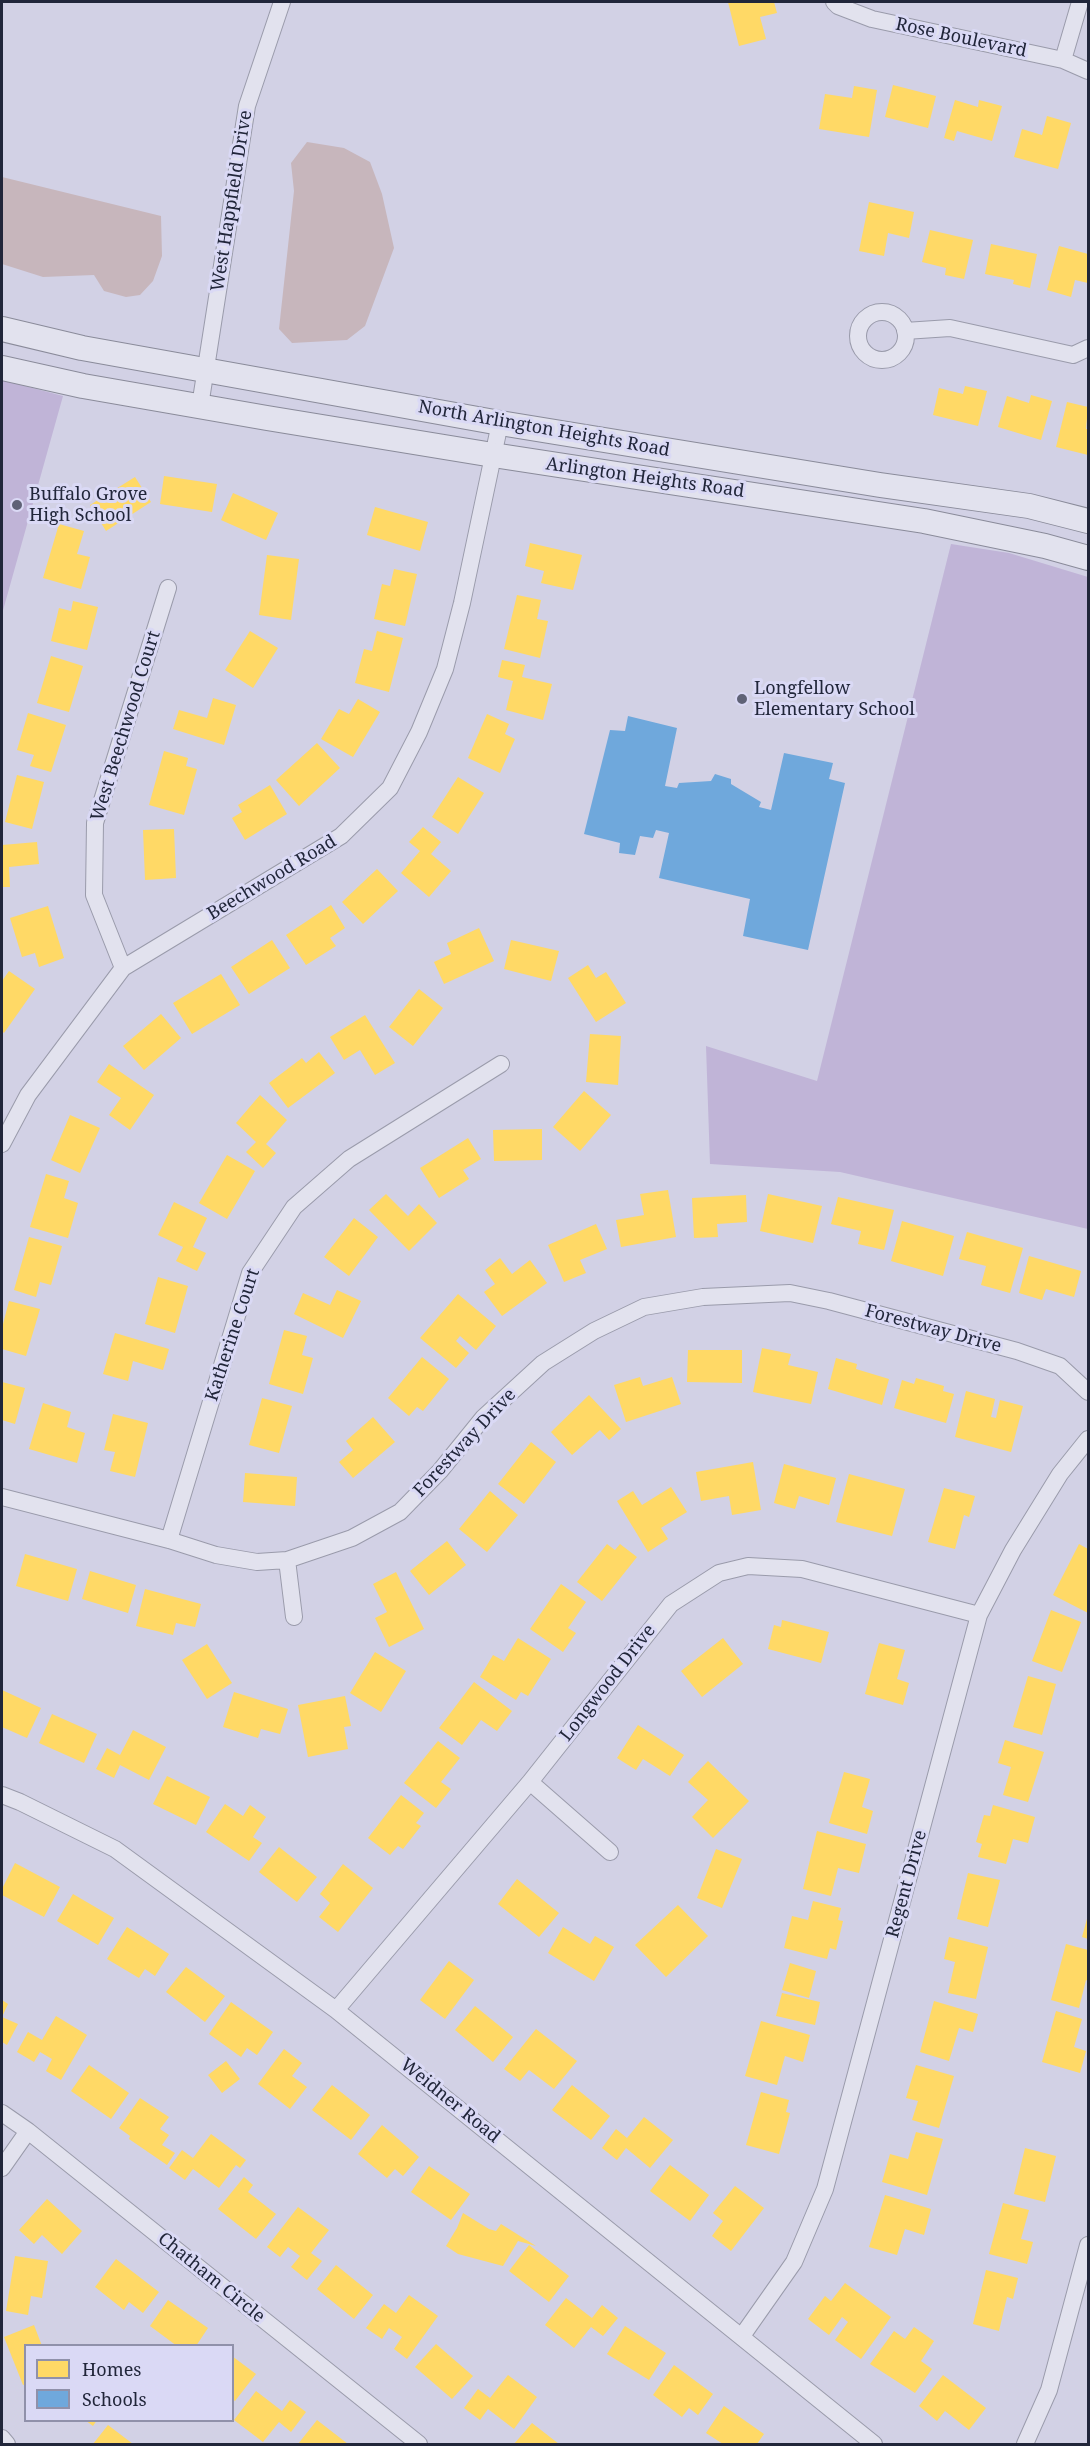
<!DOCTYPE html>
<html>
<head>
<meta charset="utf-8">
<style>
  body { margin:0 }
  #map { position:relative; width:1090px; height:2446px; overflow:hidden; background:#d2d1e5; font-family:"Noto Serif",serif }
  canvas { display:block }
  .frame { position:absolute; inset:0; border:3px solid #21263a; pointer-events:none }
  .legend { position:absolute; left:24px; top:2344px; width:210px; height:78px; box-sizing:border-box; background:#dad9f5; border:2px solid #9091aa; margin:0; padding:8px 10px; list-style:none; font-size:18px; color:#21263a }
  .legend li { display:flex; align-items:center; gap:12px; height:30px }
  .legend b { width:30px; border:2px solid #9091aa }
</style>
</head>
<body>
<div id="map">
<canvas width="1090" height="2446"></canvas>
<div class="frame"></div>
<ul class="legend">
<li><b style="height:16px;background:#ffd966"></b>Homes</li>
<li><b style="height:16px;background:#6fa8dc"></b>Schools</li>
</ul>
</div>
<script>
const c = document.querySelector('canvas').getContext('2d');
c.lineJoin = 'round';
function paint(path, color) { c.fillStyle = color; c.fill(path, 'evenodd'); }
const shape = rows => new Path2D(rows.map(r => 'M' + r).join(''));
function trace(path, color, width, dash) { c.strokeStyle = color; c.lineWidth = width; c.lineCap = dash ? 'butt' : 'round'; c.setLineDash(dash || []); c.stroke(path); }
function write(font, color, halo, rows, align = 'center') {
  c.font = font + ' "Noto Serif",serif'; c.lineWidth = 6; c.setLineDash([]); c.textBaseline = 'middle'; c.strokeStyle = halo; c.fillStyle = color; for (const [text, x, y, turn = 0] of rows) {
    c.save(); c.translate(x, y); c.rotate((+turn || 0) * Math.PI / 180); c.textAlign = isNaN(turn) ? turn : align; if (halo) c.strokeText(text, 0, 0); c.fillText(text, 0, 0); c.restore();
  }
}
paint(shape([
  [2,380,63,396,2,614],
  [951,544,1009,553,1088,577,1088,1229,840,1172,710,1164,706,1046,817,1081]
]), '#c0b4d7');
paint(shape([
  [307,142,344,148,370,162,382,194,394,248,365,326,347,340,292,343,279,329,294,191,291,163],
  [2,177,161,216,162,256,153,281,140,295,126,297,104,291,94,275,43,277,2,264]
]), '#c7b6bc');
paint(shape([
  [728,2,774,2,777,13,760,17,766,39,739,46],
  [893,85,936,96,928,128,885,117],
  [854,86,877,90,869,137,819,129,825,94,852,98],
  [955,100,978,107,979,100,1002,106,992,141,957,131,954,141,944,138],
  [1047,116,1071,123,1058,169,1014,157,1022,129,1042,135],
  [869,202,914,212,909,238,888,233,884,256,859,251],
  [930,230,973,240,964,279,945,275,946,268,922,262],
  [991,244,1037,254,1030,288,1013,284,1014,280,985,274],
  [1059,246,1088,254,1088,283,1075,280,1071,297,1047,290],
  [965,386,987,391,978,426,933,415,939,388,963,394],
  [1031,395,1052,401,1041,440,998,427,1007,396,1029,403],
  [1067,402,1088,407,1086,429,1088,429,1088,455,1056,447],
  [164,476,217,484,212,512,160,504],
  [135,477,151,502,106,531,90,505],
  [233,493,278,513,266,540,221,520],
  [375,507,428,522,420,551,367,535],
  [59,524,84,531,77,554,90,557,81,589,43,578],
  [530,543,582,555,573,590,541,583,544,571,525,566],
  [267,555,299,559,291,620,259,615],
  [394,569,417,574,405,626,374,619,382,584,390,586],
  [517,595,541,600,537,619,548,621,540,658,504,649],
  [73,601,98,607,87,650,51,641,59,608,71,611],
  [250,631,278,648,253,688,225,670],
  [377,631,403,638,389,692,355,683,364,649,372,651],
  [51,656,83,666,69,712,37,703],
  [502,660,525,665,522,677,552,684,543,720,506,710,513,681,498,677],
  [213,698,236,705,224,745,173,729,179,710,207,718],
  [358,699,380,712,353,757,321,739,339,709,349,714],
  [28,713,66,725,51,772,30,766,34,755,17,750],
  [487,714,509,724,505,734,515,739,500,773,468,758],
  [317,743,340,768,299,806,276,780],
  [164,751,188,758,186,766,197,769,184,815,149,805],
  [17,775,44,782,32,829,5,822],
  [458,777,484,793,458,834,432,817],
  [270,785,287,814,245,840,232,818,242,812,238,805],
  [423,827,441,842,431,854,451,871,429,897,401,873,420,851,409,842],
  [174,829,176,878,145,880,143,830],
  [37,842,39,864,9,867,10,887,2,887,2,845],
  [377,869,398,891,363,924,342,902],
  [331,905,345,928,330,938,336,946,306,965,286,935],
  [48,906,64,958,39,967,35,953,22,957,10,918],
  [479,928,494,961,444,984,434,962,451,954,447,943],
  [272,940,290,968,249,994,231,967],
  [511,940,559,951,551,981,504,969],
  [588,965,596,978,606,972,626,1003,596,1022,568,978],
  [9,971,35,989,4,1033,2,1031,2,981],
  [221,974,240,1005,192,1034,173,1003],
  [419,989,443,1008,413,1046,389,1027],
  [161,1014,181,1038,144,1070,123,1046],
  [365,1015,395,1063,375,1075,360,1050,344,1060,330,1037],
  [590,1034,621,1036,618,1085,586,1082],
  [319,1052,335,1073,288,1108,269,1083,302,1058,306,1063],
  [109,1064,154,1095,130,1130,109,1115,121,1098,97,1082],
  [584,1091,611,1115,580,1151,553,1127],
  [260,1095,287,1120,266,1144,276,1153,263,1168,246,1152,256,1142,236,1123],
  [70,1115,100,1128,80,1173,51,1160],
  [542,1129,542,1160,494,1161,493,1130],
  [468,1138,481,1159,463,1170,469,1179,439,1198,420,1168],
  [227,1155,255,1171,227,1219,199,1203],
  [46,1174,69,1181,64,1198,78,1203,68,1238,30,1227],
  [668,1190,676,1237,621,1247,616,1220,644,1215,640,1194],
  [386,1194,408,1216,419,1204,437,1223,409,1251,369,1210],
  [768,1194,822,1206,813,1243,760,1231],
  [746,1195,747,1222,717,1224,718,1237,694,1238,692,1198],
  [838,1197,894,1210,884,1250,858,1244,861,1231,831,1224],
  [174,1202,207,1218,193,1247,206,1253,197,1271,176,1261,183,1247,158,1235],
  [354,1218,378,1237,349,1276,324,1257],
  [902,1221,954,1236,943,1276,891,1261],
  [596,1224,607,1249,580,1260,586,1273,564,1282,548,1245],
  [967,1232,1023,1248,1010,1293,981,1285,986,1266,959,1259],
  [29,1237,62,1246,51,1285,40,1282,36,1297,14,1290],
  [1029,1256,1081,1271,1074,1297,1046,1289,1042,1300,1019,1293],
  [500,1258,512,1274,530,1260,547,1283,502,1316,484,1292,495,1284,485,1270],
  [158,1277,188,1286,175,1333,145,1324],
  [337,1290,361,1301,343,1338,294,1314,303,1293,330,1305],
  [458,1294,496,1326,476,1350,460,1336,456,1341,469,1353,456,1368,420,1338],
  [9,1301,40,1309,26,1356,2,1349,2,1328],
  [284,1330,307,1336,302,1355,313,1358,303,1394,269,1384],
  [115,1333,169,1349,163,1370,133,1361,128,1381,103,1374],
  [762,1348,791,1354,788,1365,818,1372,811,1404,753,1392],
  [688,1350,742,1350,742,1383,687,1382],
  [422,1357,449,1379,423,1411,417,1407,409,1416,388,1398],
  [836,1358,857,1364,856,1369,889,1379,882,1405,828,1389],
  [640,1377,643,1386,672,1377,681,1404,626,1422,614,1385],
  [916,1378,944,1386,943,1391,954,1394,946,1423,894,1408,902,1380,914,1384],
  [2,1382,25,1388,15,1424,2,1420],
  [966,1391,995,1399,991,1417,996,1418,1000,1400,1023,1406,1011,1452,955,1437],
  [589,1395,621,1429,609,1440,600,1430,572,1455,551,1432],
  [262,1398,292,1406,279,1453,249,1445],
  [43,1403,71,1412,67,1427,85,1433,77,1463,29,1449],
  [113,1414,148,1423,135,1477,110,1471,115,1452,104,1450],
  [373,1417,395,1442,353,1478,339,1462,353,1450,346,1441],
  [531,1442,556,1462,524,1504,498,1484],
  [753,1462,761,1510,732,1515,729,1496,701,1501,696,1472],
  [784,1464,836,1478,829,1505,799,1496,795,1509,774,1503],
  [245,1473,297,1477,295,1506,243,1502],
  [849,1474,905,1489,892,1536,836,1522],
  [671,1487,687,1512,661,1528,668,1539,648,1552,617,1501,633,1491,642,1505],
  [944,1488,975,1496,969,1517,964,1515,955,1549,928,1542],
  [490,1491,518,1515,487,1552,459,1529],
  [447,1541,466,1565,429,1595,410,1571],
  [607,1544,615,1550,620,1544,637,1557,602,1601,577,1582],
  [1079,1544,1088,1549,1088,1613,1053,1595],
  [25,1554,77,1569,68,1601,16,1586],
  [90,1571,136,1585,128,1613,82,1599],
  [396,1572,424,1629,389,1647,375,1618,387,1612,373,1584],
  [561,1584,586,1602,568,1628,576,1633,563,1652,530,1629],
  [145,1589,201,1604,195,1627,176,1623,173,1635,136,1626],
  [1051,1610,1081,1622,1062,1672,1032,1661],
  [782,1620,829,1632,821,1663,768,1649,774,1625,781,1627],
  [518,1638,551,1659,528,1696,521,1692,516,1700,480,1677,493,1655,504,1661],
  [723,1638,743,1664,702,1697,681,1671],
  [879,1643,905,1650,897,1679,909,1683,903,1705,865,1694],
  [207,1644,232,1683,207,1699,182,1660],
  [375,1652,406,1671,381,1712,350,1693],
  [1028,1676,1056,1684,1042,1735,1013,1727],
  [474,1682,512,1711,497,1731,481,1720,462,1745,439,1728],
  [2,1690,41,1708,27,1738,2,1727],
  [234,1692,288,1709,280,1734,261,1729,258,1738,223,1727],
  [345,1696,351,1726,344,1727,348,1749,308,1757,298,1705],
  [52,1714,97,1734,84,1763,39,1743],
  [638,1725,684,1755,670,1776,643,1759,636,1770,617,1758],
  [133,1730,166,1747,149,1780,120,1765,114,1778,96,1769,107,1748,120,1755],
  [1005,1740,1044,1752,1028,1802,1003,1795,1011,1767,998,1763],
  [438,1741,460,1758,441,1782,451,1789,436,1808,404,1783],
  [708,1761,749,1801,713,1838,692,1817,708,1800,688,1782],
  [844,1772,870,1779,862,1807,873,1811,867,1834,829,1823],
  [167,1776,210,1797,196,1825,153,1804],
  [401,1795,424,1813,416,1823,421,1826,403,1849,398,1846,390,1855,368,1838],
  [225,1804,243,1816,250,1805,266,1817,253,1837,262,1843,249,1861,206,1832],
  [993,1805,1035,1817,1028,1843,1013,1839,1006,1864,978,1857,982,1844,976,1842,984,1815,990,1816],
  [817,1831,866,1844,859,1873,838,1868,831,1896,803,1889],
  [279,1847,317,1877,297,1902,259,1872],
  [716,1849,742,1859,722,1908,697,1898],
  [15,1863,60,1887,44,1917,2,1895,2,1889],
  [343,1864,373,1888,338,1932,319,1917,330,1903,320,1894],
  [968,1873,1000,1880,988,1927,957,1919],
  [517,1879,559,1913,539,1937,498,1904],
  [73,1894,114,1918,98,1945,57,1921],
  [813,1901,841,1908,838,1920,843,1921,836,1950,830,1948,827,1959,784,1948,792,1916,808,1920],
  [678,1905,708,1936,666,1977,635,1945],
  [1088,1915,1088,1939,1082,1937],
  [127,1927,169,1954,155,1976,145,1969,139,1978,107,1959],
  [563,1927,590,1944,595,1936,614,1947,594,1981,548,1953],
  [949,1937,988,1947,976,1999,948,1993,955,1962,944,1959],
  [1066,1944,1088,1950,1088,1981,1086,1980,1079,2008,1051,2000],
  [449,1961,474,1980,445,2019,420,2000],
  [790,1963,816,1971,809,1998,782,1990],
  [186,1967,225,1996,205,2022,166,1992],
  [782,1993,820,2002,815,2025,776,2016],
  [2,2000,8,2004,2,2017,18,2024,7,2045,2,2042],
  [934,2001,978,2014,973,2032,959,2028,949,2061,920,2052],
  [231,2002,273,2032,257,2055,247,2048,241,2057,209,2034],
  [475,2006,513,2037,493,2062,455,2030],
  [1056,2011,1082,2019,1074,2047,1086,2051,1080,2073,1042,2062],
  [56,2016,87,2035,61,2080,46,2071,52,2059,40,2052,34,2062,17,2052,28,2032,42,2040],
  [761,2021,810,2035,803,2062,785,2056,777,2085,745,2076],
  [536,2029,577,2061,554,2089,529,2070,520,2081,504,2069],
  [284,2049,302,2063,292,2076,307,2087,290,2109,258,2084],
  [226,2061,240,2079,222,2093,208,2075],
  [89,2065,129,2093,111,2119,71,2091],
  [916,2065,954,2076,939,2128,912,2120,918,2101,906,2098],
  [332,2085,370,2115,351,2140,312,2110],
  [572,2085,610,2116,591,2140,552,2110],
  [761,2092,789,2100,786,2112,790,2113,779,2154,746,2145],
  [140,2098,169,2117,160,2129,169,2135,162,2145,175,2153,167,2165,129,2139,130,2136,119,2128],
  [644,2117,673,2140,650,2168,626,2148,617,2160,602,2148,616,2129,627,2138],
  [382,2125,419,2157,403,2176,395,2169,387,2178,358,2154],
  [916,2132,943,2139,927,2195,882,2182,890,2154,908,2159],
  [211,2134,246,2160,240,2168,236,2165,219,2188,193,2169,185,2180,169,2168,182,2150,193,2158],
  [1025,2148,1056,2156,1045,2202,1014,2194],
  [670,2165,709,2195,690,2221,650,2191],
  [429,2166,470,2194,451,2220,411,2192],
  [244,2177,253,2185,248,2192,276,2214,256,2239,218,2209],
  [735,2186,764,2208,731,2251,712,2236,723,2221,713,2213],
  [885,2195,931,2209,924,2235,905,2229,897,2255,869,2247],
  [47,2199,82,2231,62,2254,42,2235,34,2244,19,2230],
  [1003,2203,1029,2210,1021,2239,1033,2242,1027,2264,989,2254],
  [298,2207,329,2230,311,2253,322,2261,307,2280,291,2267,300,2256,288,2247,280,2257,267,2247],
  [463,2213,489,2229,496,2231,501,2224,536,2246,518,2241,503,2266,458,2254,446,2246,457,2228],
  [529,2245,569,2276,549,2302,509,2271],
  [15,2256,48,2261,42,2298,31,2296,28,2315,6,2311],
  [116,2259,159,2292,143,2313,129,2302,124,2310,95,2287],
  [336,2265,373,2295,354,2319,317,2289],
  [986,2270,1018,2278,1013,2299,1007,2297,999,2331,973,2324],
  [845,2283,891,2317,861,2359,835,2340,848,2322,842,2317,829,2335,808,2319,825,2296,831,2301],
  [409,2295,438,2316,407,2359,394,2349,402,2337,389,2328,382,2339,366,2328,384,2304,396,2313],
  [566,2298,592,2318,602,2305,618,2318,603,2336,591,2327,574,2348,545,2325],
  [168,2300,208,2328,196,2346,177,2346,150,2326],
  [34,2325,42,2346,26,2346,26,2384,23,2385,4,2337],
  [625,2326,666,2353,649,2380,607,2354],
  [914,2327,934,2341,921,2361,932,2369,915,2393,870,2364,894,2331,905,2339],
  [436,2344,473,2376,452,2399,415,2367],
  [232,2356,256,2374,235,2401,232,2399],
  [674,2365,713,2394,698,2415,689,2408,682,2417,653,2395],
  [508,2375,537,2397,514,2429,488,2409,480,2420,464,2408,478,2389,490,2398],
  [943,2375,986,2408,969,2430,945,2411,937,2421,919,2406],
  [256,2391,282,2411,290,2400,306,2412,291,2432,279,2422,263,2442,234,2420],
  [724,2406,764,2434,757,2444,723,2444,706,2433],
  [85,2420,97,2420,93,2426],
  [317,2420,348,2444,298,2444],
  [532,2423,559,2444,514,2444],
  [108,2425,133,2444,93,2444]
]), '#ffd966');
paint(shape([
  [628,716,677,728,665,786,677,788,679,783,711,781,715,774,731,779,731,784,761,802,759,807,771,810,784,753,833,763,829,779,845,783,808,950,743,936,750,899,659,878,669,833,656,830,653,838,640,836,635,855,619,853,620,843,584,834,610,730,625,731]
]), '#6fa8dc');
const minor = shape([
  [834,2,838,6,872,19,1063,60,1088,71],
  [1063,60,1080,2],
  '858 336a24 24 0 1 1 48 0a24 24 0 1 1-48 0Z',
  [905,331,950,328,1073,355,1088,348],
  [200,406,247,106,282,2],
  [123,968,94,895,95,823,168,588],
  [2,1144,28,1095,123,968,341,836,390,788,419,732,445,669,462,603,500,423],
  [2,1497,169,1540,216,1555,257,1562,287,1560,352,1538,400,1512,440,1471,483,1418,543,1363,594,1331,644,1307,703,1297,790,1293,829,1301,1017,1351,1060,1366,1088,1392],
  [169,1540,250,1273,294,1207,349,1159,501,1064],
  [287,1560,294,1617],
  [530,1782,610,1852],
  [2,1795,20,1802,115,1849,336,2010,874,2444],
  [336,2010,530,1782,671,1604,719,1573,748,1566,802,1569,979,1615],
  [2,2113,28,2131,419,2444],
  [2,2168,28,2131],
  [742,2336,794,2262,825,2189,979,1615,1013,1550,1060,1474,1088,1439],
  [2,2438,7,2444],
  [1025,2444,1049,2390,1088,2245]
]);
const secondary = shape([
  [2,329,82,348,500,423,880,485,1029,506,1088,521],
  [2,368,83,386,267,418,493,455,924,521,1045,546,1088,558]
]);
trace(minor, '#9a9bab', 18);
trace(secondary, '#8a8b9a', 26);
trace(minor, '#e2e2ee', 16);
trace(secondary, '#e2e2ee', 24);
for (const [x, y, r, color] of [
  [17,505,6,"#5f6276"],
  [742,699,6,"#5f6276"]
]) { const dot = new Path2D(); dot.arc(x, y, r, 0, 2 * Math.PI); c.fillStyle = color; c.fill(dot); trace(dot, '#dad9f5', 2); }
write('18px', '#21263a', '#dad9f5', [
  ["Rose Boulevard",961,38,12],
  ["West Happfield Drive",232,201,-81],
  ["North Arlington Heights Road",544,429,10],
  ["Arlington Heights Road",645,478,8],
  ["West Beechwood Court",126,726,-73],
  ["Beechwood Road",272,878,-31],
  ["Forestway Drive",933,1329,15],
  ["Katherine Court",233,1335,-72],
  ["Forestway Drive",465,1443,-47],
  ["Longwood Drive",608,1683,-52],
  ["Regent Drive",907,1884,-75],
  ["Weidner Road",450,2101,39],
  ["Chatham Circle",211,2278,39]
]);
write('18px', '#21263a', '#dad9f5', [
  ["Buffalo Grove",29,495],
  ["High School",29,516],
  ["Longfellow",754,689],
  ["Elementary School",754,710]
], 'left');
</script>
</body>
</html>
